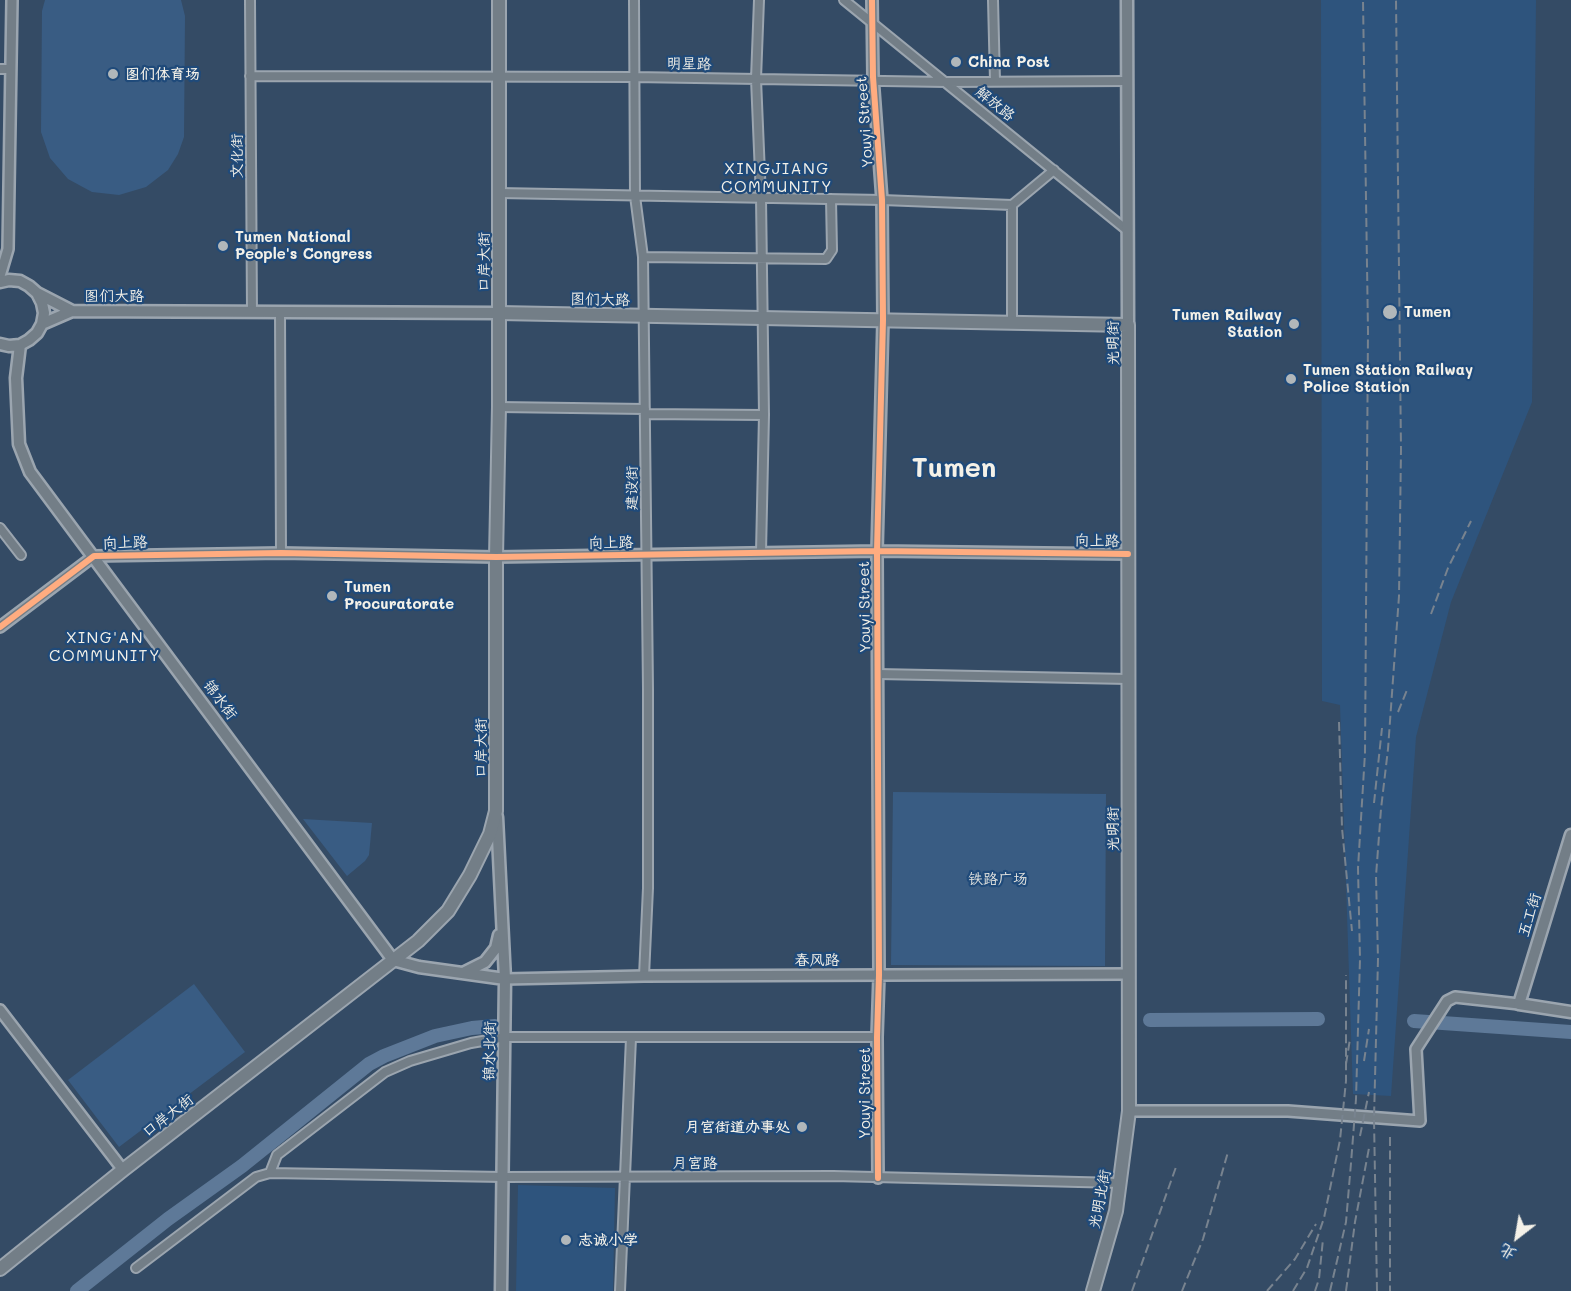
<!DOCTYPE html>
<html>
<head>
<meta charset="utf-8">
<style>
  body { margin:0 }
  #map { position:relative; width:1571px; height:1291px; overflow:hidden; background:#344b65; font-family:Mali,"LXGW WenKai TC",sans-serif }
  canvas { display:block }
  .north { position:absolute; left:1487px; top:1207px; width:60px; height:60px; -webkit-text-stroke:4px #1f4a7a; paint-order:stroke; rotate:211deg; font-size:16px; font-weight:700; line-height:24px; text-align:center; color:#f4f1e8 }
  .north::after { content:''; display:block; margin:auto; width:21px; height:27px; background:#f4f1e8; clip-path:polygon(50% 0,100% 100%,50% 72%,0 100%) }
</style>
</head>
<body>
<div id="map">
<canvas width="1571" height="1291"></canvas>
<div class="north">北</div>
</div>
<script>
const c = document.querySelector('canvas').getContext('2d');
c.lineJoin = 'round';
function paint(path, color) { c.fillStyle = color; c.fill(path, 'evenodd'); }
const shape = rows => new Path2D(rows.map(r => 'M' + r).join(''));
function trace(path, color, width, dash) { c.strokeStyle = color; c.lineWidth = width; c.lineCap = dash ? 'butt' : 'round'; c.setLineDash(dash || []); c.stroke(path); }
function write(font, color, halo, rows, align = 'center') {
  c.font = font + ' Mali,"LXGW WenKai TC",sans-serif'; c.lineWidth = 4.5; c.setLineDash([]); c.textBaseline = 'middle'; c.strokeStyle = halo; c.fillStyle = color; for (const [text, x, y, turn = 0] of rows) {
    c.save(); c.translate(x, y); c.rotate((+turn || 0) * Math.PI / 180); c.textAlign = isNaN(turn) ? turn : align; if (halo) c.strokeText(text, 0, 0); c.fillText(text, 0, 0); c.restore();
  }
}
paint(shape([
  [1321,0,1536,0,1532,402,1451,602,1416,737,1391,1096,1353,1094,1340,705,1322,701],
  [518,1185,615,1188,613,1291,516,1291]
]), '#2e547d');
paint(shape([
  [45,0,181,0,185,16,184,137,178,154,168,170,146,187,119,195,92,192,68,179,50,158,41,132,42,11],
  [893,792,1106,794,1105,966,891,965],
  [303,819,372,823,369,855,365,861,347,876],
  [194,984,245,1052,119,1147,68,1080]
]), '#395c83');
trace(shape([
  [1150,1020,1318,1019],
  [1414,1021,1571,1032],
  [77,1291,168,1219,242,1166,369,1064,384,1056,435,1036,472,1028,495,1026]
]), '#5e7998', 14);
const minor = shape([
  [250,0,252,312],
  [634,0,635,196,643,257,648,689,648,888,644,976],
  [759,0,756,79,761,198,764,415,761,552],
  [844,0,1128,231],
  [993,0,995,81],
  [0,69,10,69],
  [250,76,633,77,946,82,1127,81],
  [499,193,882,200,1012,205],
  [643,257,826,259,832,250,831,199],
  [280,312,281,553],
  [1012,323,1012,205,1054,170],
  [499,407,645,409],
  [645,414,764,415],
  [0,528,21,555],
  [878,674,1128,679],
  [270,1173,503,1177,833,1176,1120,1183],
  [136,1268,256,1177,270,1173,277,1155,385,1072,410,1061,471,1043,506,1037,877,1037],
  [620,1291,631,1038]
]);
const tertiary = shape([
  [872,0,873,77,882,200,883,320,877,551,879,975,877,1037,878,1178],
  [0,276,8,249,12,0],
  [0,627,94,556,281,553,496,557,877,551,1128,554],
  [505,979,644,976,1129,974],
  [0,1010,123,1170],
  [1129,1111,1288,1111,1420,1121,1416,1049,1447,1001,1455,997,1519,1004]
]);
const secondary = shape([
  [1127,0,1128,325],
  [0,282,9,280,20,281,29,286,37,293,42,303,44,313,42,324,37,333,29,340,20,345,9,346,0,344],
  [37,293,72,311,42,324],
  [72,311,499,313],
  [20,345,16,378,19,444,30,472,393,960,419,967,505,979],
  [497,817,505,979,501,1291],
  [1571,835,1519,1004,1571,1012],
  [465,972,485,962,496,948,499,935]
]);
const primary = shape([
  [499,313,1128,325,1129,1111,1116,1211,1093,1291]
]);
const trunk = shape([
  [0,1269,123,1170,418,941,448,911,470,875,490,834,496,811,496,557,499,407,499,0]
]);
trace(minor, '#9ba5af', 12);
trace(tertiary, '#9ba5af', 14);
trace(secondary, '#9ba5af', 15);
trace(primary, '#9ba5af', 16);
trace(trunk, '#9ba5af', 16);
trace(minor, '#737e87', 8);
trace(tertiary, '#737e87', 9);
trace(secondary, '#737e87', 10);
trace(primary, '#737e87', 12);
trace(trunk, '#737e87', 12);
trace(shape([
  [1431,614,1448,568,1471,521],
  [1398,712,1407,690],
  [1339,722,1342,828,1352,931],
  [1374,803,1382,728],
  [1364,1061,1369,1029],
  [1346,1064,1350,1039],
  [1360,1136,1369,1092],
  [1390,1137,1390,1291],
  [1132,1291,1176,1167],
  [1182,1291,1203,1239,1228,1152],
  [1267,1291,1295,1259,1316,1224],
  [1293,1291,1307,1268,1324,1218,1340,1140,1346,1081,1346,975],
  [1315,1291,1319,1279,1323,1239],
  [1330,1291,1346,1222,1351,1163,1356,1099,1360,959,1358,868,1365,753,1368,331,1363,0],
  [1346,1291,1355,1222,1369,1148],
  [1377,1291,1374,1119,1378,959,1376,876,1381,809,1388,749,1399,596,1401,450,1396,0]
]), '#78838f', 2, [9, 4.5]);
trace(shape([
  [872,0,873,77,882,200,883,320,877,551,879,975,877,1037,878,1178],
  [0,627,94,556,281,553,496,557,877,551,1128,554]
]), '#ffac80', 6);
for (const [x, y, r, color] of [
  [956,62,6,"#b1b7ba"],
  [113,74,6,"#b1b7ba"],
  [223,246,6,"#b1b7ba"],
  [1390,312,8,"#b1b7ba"],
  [1294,324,6,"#b1b7ba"],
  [1291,379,6,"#b1b7ba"],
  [332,596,6,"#b1b7ba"],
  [802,1127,6,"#b1b7ba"],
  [566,1240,6,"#b1b7ba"]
]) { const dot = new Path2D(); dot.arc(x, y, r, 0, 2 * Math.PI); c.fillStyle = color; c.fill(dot); trace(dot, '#1f4a7a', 2); }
write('bold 15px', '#f4f1e8', '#1f4a7a', [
  ["China Post",968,62],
  ["图们体育场",125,74],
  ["Tumen National",235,237],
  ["People's Congress",235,254],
  ["Tumen",1404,312],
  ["Tumen Railway",1282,315,"right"],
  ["Station",1282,332,"right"],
  ["Tumen Station Railway",1303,370],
  ["Police Station",1303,387],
  ["Tumen",344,587],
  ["Procuratorate",344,604],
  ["月宫街道办事处",790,1127,"right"],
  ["志诚小学",578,1240]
], 'left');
write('15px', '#f4f1e8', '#1f4a7a', [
  ["明星路",689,64,1],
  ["解放路",995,104,39],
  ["Youyi Street",865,122,-94],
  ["文化街",237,156,-90],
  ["口岸大街",484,262,-90],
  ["图们大路",114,296],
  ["图们大路",600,300,1],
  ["光明街",1113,343,-90],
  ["建设街",632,488,-90],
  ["向上路",1097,541,1],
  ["向上路",125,543,-2],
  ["向上路",611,543,-1],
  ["Youyi Street",865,607,-91],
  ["锦水街",220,700,53],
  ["口岸大街",481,748,-90],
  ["光明街",1113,829,-90],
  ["五工街",1530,915,-73],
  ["春风路",817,960],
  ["锦水北街",490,1051,-89],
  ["Youyi Street",865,1093,-90],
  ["口岸大街",168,1116,-38],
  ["月宫路",695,1163],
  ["光明北街",1100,1199,-79]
]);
write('15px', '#e1e2de', '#1f4a7a', [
  ["铁路广场",998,879]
]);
c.letterSpacing = '1.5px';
write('16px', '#f4f1e8', '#1f4a7a', [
  ["XINGJIANG",777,169],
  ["COMMUNITY",777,187],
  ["XING'AN",105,638],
  ["COMMUNITY",105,656]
]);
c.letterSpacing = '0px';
write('bold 27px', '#f4f1e8', '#1f4a7a', [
  ["Tumen",954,469]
]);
</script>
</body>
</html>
